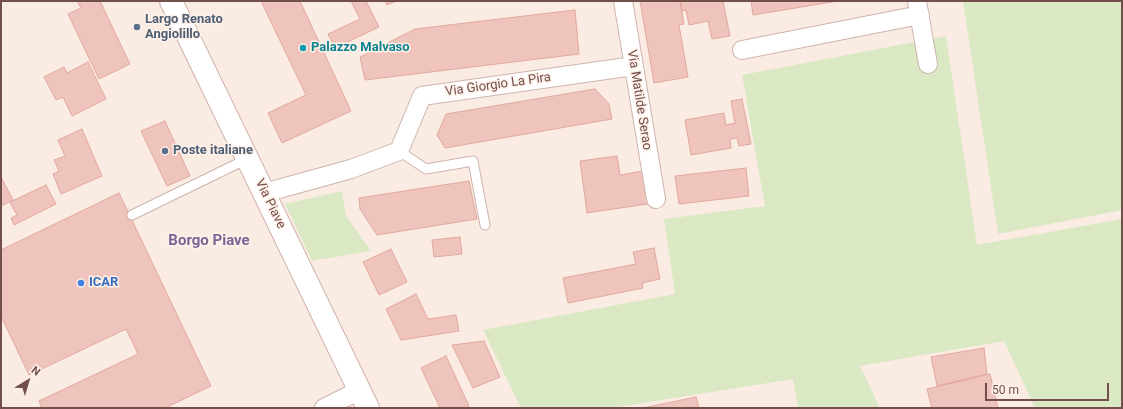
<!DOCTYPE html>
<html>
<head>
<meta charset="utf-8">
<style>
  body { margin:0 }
  #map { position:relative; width:1123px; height:409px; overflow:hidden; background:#fbece3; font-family:Roboto,sans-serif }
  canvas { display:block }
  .frame { position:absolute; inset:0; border:2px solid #724f4b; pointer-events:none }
  .north { position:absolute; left:8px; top:361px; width:40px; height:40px; -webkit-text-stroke:3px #fef1e9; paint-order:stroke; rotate:38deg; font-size:11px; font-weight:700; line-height:16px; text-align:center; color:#724f4b }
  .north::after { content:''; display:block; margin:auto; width:14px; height:18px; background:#724f4b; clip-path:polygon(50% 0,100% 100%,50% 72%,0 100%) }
  .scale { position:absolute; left:985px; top:383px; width:124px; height:18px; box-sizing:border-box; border:2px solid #724f4b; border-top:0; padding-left:5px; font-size:12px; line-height:14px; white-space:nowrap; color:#724f4b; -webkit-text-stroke:3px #fef1e9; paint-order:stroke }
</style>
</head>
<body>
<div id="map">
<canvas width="1123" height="409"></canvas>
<div class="frame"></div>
<div class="north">N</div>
<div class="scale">50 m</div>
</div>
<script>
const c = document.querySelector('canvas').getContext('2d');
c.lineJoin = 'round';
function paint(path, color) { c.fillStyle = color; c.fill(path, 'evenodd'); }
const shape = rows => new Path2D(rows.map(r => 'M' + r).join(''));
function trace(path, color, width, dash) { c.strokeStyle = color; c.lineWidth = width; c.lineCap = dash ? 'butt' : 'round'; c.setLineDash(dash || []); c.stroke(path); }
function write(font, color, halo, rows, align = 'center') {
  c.font = font + ' Roboto,sans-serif'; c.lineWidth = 3; c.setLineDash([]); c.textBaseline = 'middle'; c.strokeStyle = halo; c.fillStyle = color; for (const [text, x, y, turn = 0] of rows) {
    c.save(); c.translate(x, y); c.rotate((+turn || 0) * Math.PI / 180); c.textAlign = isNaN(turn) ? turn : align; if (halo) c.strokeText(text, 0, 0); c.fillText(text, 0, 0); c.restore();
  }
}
paint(shape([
  [963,1,1122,1,1122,210,998,234],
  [946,36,977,245,1122,219,1122,408,1035,408,1004,341,860,366,880,408,798,408,793,379,612,408,521,408,483,330,675,294,664,219,765,206,742,75],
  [342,191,346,216,371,251,312,261,285,204]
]), '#dae8c3');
const building = shape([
  [77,1,100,1,130,64,99,79,68,14,81,8,77,1],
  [261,1,300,1,351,111,282,143,268,113,306,95,261,1],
  [351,1,366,1,379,27,335,48,328,34,360,19,351,1],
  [385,1,397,1,387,5,385,1],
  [640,1,680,1,684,24,679,25,688,77,654,83,640,1],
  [680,1,723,1,730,36,712,39,708,21,689,25,686,10,682,11,680,1],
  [751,1,838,1,753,15,751,1],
  [575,10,579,54,365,80,360,57,415,29,575,10],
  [88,62,106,99,72,116,63,97,56,100,44,77,64,67,67,73,88,62],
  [595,89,609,104,612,119,445,148,437,135,446,114,595,89],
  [742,99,751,144,739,146,737,138,730,139,731,148,691,155,685,120,724,113,726,125,735,123,731,101,742,99],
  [165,121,190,176,167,186,141,131,165,121],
  [82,129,102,176,61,194,53,174,59,171,54,160,65,156,58,140,82,129],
  [617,156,620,175,649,170,654,203,587,213,580,161,617,156],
  [746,168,749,196,679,204,675,176,746,168],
  [1,177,13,200,1,206,1,177],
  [469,181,477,219,377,235,360,209,359,198,469,181],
  [46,185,56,204,14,225,11,218,17,215,10,202,46,185],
  [119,193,211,386,165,408,42,408,39,401,138,354,126,329,29,375,1,316,1,250,119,193],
  [460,237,462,254,434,257,432,240,460,237],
  [654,248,660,279,642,283,643,288,568,303,563,278,636,264,633,252,654,248],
  [391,249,407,282,379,295,363,262,391,249],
  [416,294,428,319,456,315,459,331,401,340,386,309,416,294],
  [484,341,500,377,473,388,452,345,484,341],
  [984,348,987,374,937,386,931,357,984,348],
  [446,356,469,406,465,408,440,408,421,368,446,356],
  [990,374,998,408,932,408,927,389,990,374],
  [696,397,699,408,643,408,696,397]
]);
paint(building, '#efc4bc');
trace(building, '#e1a79d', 1);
const lane = shape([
  [399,151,426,169,473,161,485,225],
  [132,215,247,159]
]);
const street = shape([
  [623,1,656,199],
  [917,1,928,64],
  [742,50,920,15],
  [264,193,351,169,399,151,422,96,634,66],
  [324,408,360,390]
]);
const secondary = shape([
  [171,1,368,408]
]);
trace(lane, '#ceb4ad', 11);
trace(street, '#ceb4ad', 20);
trace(secondary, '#d0b2ab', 24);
trace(lane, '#fff', 9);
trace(street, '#fff', 18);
trace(secondary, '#fff', 22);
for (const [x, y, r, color] of [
  [137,27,4,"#5c6f8a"],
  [303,48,4,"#0f9aa8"],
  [165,151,4,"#5c6f8a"],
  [81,283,4,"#3f7fe0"]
]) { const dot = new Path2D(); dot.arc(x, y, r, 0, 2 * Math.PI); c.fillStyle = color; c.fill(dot); trace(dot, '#fef1e9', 1.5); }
write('bold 13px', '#4e5e75', '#fef1e9', [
  ["Largo Renato",145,20],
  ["Angiolillo",145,35],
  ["Poste italiane",173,151]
], 'left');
write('bold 13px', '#0d838f', '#fef1e9', [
  ["Palazzo Malvaso",311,48]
], 'left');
write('13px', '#724f4b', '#fef1e9', [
  ["Via Giorgio La Pira",498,85,-8],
  ["Via Matilde Serao",639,100,81],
  ["Via Piave",270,204,64]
]);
write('bold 13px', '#366cbe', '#fef1e9', [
  ["ICAR",89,283]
], 'left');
write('bold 15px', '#7a6695', '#fef1e9', [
  ["Borgo Piave",209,241]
]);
</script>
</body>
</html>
